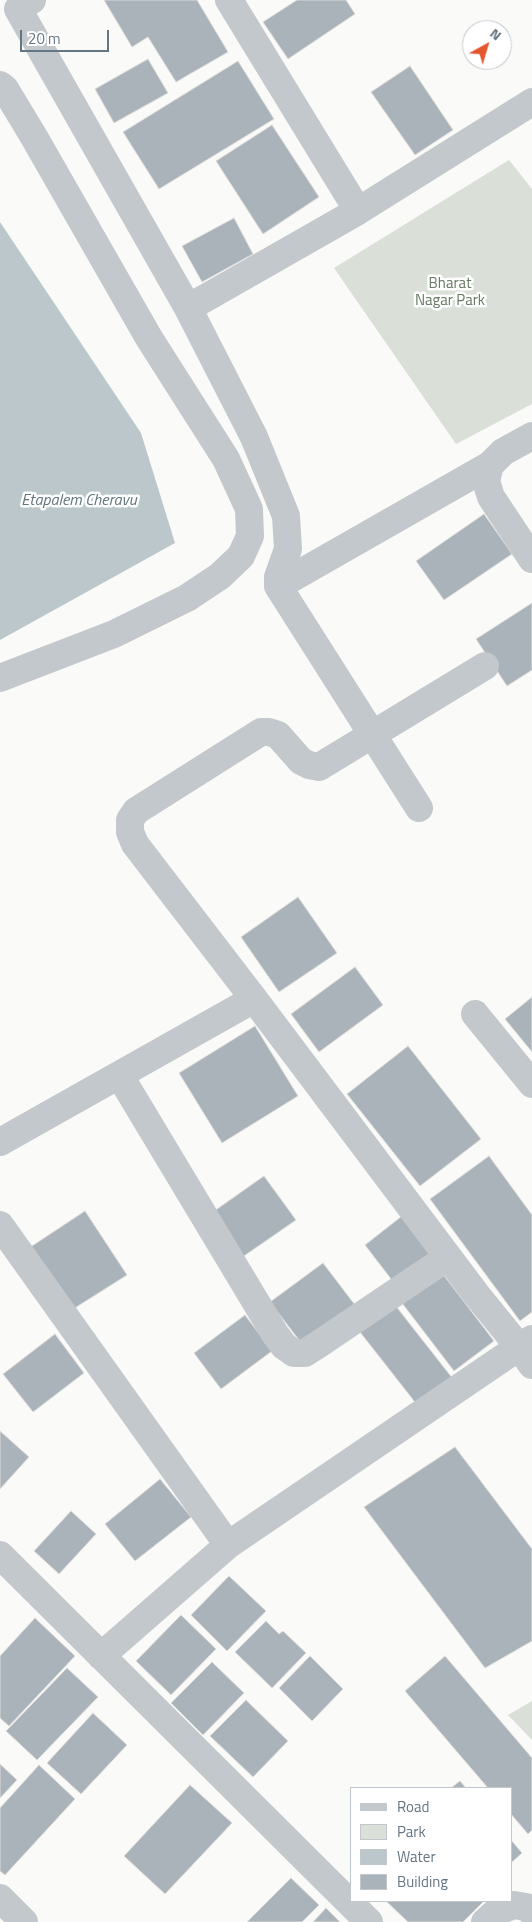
<!DOCTYPE html>
<html>
<head>
<meta charset="utf-8">
<style>
  body { margin:0 }
  #map { position:relative; width:532px; height:1922px; overflow:hidden; background:#fafaf8; font-family:"Titillium Web",sans-serif }
  canvas { display:block }
  .legend { position:absolute; left:350px; top:1787px; width:162px; height:115px; box-sizing:border-box; background:#fff; border:1px solid #c1c8cd; margin:0; padding:6px 9px; list-style:none; font-size:15px; color:#657683 }
  .legend li { display:flex; align-items:center; gap:10px; height:25px }
  .legend b { width:25px; border:1px solid #c1c8cd }
  .north { position:absolute; left:462px; top:20px; width:50px; height:50px; box-sizing:border-box; background:#fff; border:1px solid #c1c8cd; border-radius:50%; rotate:39deg; font-size:14px; font-weight:700; line-height:20px; text-align:center; color:#657683 }
  .north::after { content:''; display:block; margin:auto; width:18px; height:22px; background:#e4572e; clip-path:polygon(50% 0,100% 100%,50% 72%,0 100%) }
  .scale { position:absolute; left:20px; top:30px; width:89px; height:22px; box-sizing:border-box; border:2px solid #657683; border-top:0; padding-left:6px; font-size:15px; line-height:18px; white-space:nowrap; color:#657683; -webkit-text-stroke:4px #fff; paint-order:stroke }
</style>
</head>
<body>
<div id="map">
<canvas width="532" height="1922"></canvas>
<ul class="legend">
<li><b style="height:6px;background:#c3c8cc"></b>Road</li>
<li><b style="height:14px;background:#dadfd7"></b>Park</li>
<li><b style="height:14px;background:#bbc7cb"></b>Water</li>
<li><b style="height:14px;background:#aab3b9"></b>Building</li>
</ul>
<div class="north">N</div>
<div class="scale">20 m</div>
</div>
<script>
const c = document.querySelector('canvas').getContext('2d');
c.lineJoin = 'round';
function paint(path, color) { c.fillStyle = color; c.fill(path, 'evenodd'); }
const shape = rows => new Path2D(rows.map(r => 'M' + r).join(''));
function trace(path, color, width, dash) { c.strokeStyle = color; c.lineWidth = width; c.lineCap = dash ? 'butt' : 'round'; c.setLineDash(dash || []); c.stroke(path); }
function write(font, color, halo, rows, align = 'center') {
  c.font = font + ' "Titillium Web",sans-serif'; c.lineWidth = 5; c.setLineDash([]); c.textBaseline = 'middle'; c.strokeStyle = halo; c.fillStyle = color; for (const [text, x, y, turn = 0] of rows) {
    c.save(); c.translate(x, y); c.rotate((+turn || 0) * Math.PI / 180); c.textAlign = isNaN(turn) ? turn : align; if (halo) c.strokeText(text, 0, 0); c.fillText(text, 0, 0); c.restore();
  }
}
paint(shape([
  [509,160,532,189,532,404,456,444,334,268],
  [532,1701,532,1740,508,1715]
]), '#dadfd7');
paint(shape([
  [0,222,141,433,175,543,0,640]
]), '#bbc7cb');
const building = shape([
  [104,0,197,0,228,52,176,82,148,37,132,47,104,0],
  [297,0,346,0,355,14,288,59,263,22,297,0],
  [148,59,168,93,114,123,95,89,148,59],
  [238,61,274,119,159,189,123,132,238,61],
  [410,66,453,130,415,155,371,92,410,66],
  [272,125,319,197,263,234,216,161,272,125],
  [234,218,253,254,202,282,182,246,234,218],
  [484,514,512,554,444,600,416,561,484,514],
  [532,603,532,670,507,686,476,639,532,603],
  [298,897,337,953,279,992,241,937,298,897],
  [355,967,383,1005,319,1052,291,1014,355,967],
  [532,997,532,1052,505,1019,532,997],
  [255,1026,298,1096,222,1143,179,1073,255,1026],
  [408,1046,481,1139,420,1186,347,1094,408,1046],
  [489,1156,532,1215,532,1312,520,1321,430,1199,489,1156],
  [264,1176,296,1220,241,1258,210,1214,264,1176],
  [85,1211,127,1275,70,1311,29,1248,85,1211],
  [402,1216,433,1254,395,1284,365,1245,402,1216],
  [323,1263,355,1305,302,1344,270,1302,323,1263],
  [442,1273,494,1341,454,1371,402,1303,442,1273],
  [395,1305,453,1379,418,1406,360,1332,395,1305],
  [245,1315,272,1351,221,1389,194,1353,245,1315],
  [55,1334,84,1373,33,1412,3,1374,55,1334],
  [0,1431,29,1457,0,1489,0,1431],
  [455,1447,532,1549,532,1641,485,1668,364,1507,455,1447],
  [160,1479,191,1517,135,1561,105,1524,160,1479],
  [71,1511,96,1534,59,1574,34,1551,71,1511],
  [229,1576,266,1611,227,1651,191,1615,229,1576],
  [181,1615,216,1649,171,1695,136,1661,181,1615],
  [35,1618,75,1656,9,1726,0,1718,0,1656,35,1618],
  [266,1621,279,1634,283,1631,306,1653,272,1688,235,1652,266,1621],
  [310,1656,343,1689,312,1721,279,1688,310,1656],
  [445,1656,532,1758,532,1830,528,1834,511,1814,511,1788,488,1788,405,1691,445,1656],
  [212,1662,244,1693,203,1735,171,1703,212,1662],
  [67,1668,98,1697,37,1760,6,1731,67,1668],
  [246,1700,288,1741,253,1777,210,1736,246,1700],
  [93,1713,127,1745,81,1794,47,1763,93,1713],
  [0,1764,17,1780,0,1798,0,1764],
  [39,1765,75,1799,5,1875,0,1871,0,1808,39,1765],
  [460,1781,466,1788,451,1788,460,1781],
  [190,1785,232,1823,165,1894,124,1856,190,1785],
  [511,1840,522,1853,511,1863,511,1840],
  [291,1878,319,1905,302,1922,247,1922,291,1878],
  [386,1901,484,1901,463,1922,408,1922,386,1901],
  [326,1908,340,1922,313,1922,326,1908]
]);
paint(building, '#aab3b9');
trace(building, '#dcdcda', 1);
trace(shape([
  [32,0,18,9,188,308,254,437,286,516,288,549,278,577,278,586,419,808],
  [229,0,358,211,532,102],
  [0,85,5,89,34,137,149,338,226,459,249,509,250,536,241,556,220,576,187,598,114,634,0,678],
  [188,308,358,211],
  [532,436,503,452,490,465,486,481,491,497,532,559],
  [278,586,490,465],
  [485,666,319,767,309,765,301,761,278,735,269,732,261,732,136,811,130,820,130,832,135,844,254,999,476,1294,519,1347,532,1339],
  [475,1014,532,1084],
  [120,1076,275,1334,284,1346,294,1353,305,1353,319,1344,448,1257],
  [0,1142,254,999],
  [0,1225,228,1545,101,1656],
  [228,1545,519,1347,532,1365],
  [0,1555,369,1922],
  [0,1898,24,1922],
  [485,1922,496,1912,514,1905,526,1907,532,1912]
]), '#c3c8cc', 28);
write('15px', '#687a64', '#fff', [
  ["Bharat",450,284],
  ["Nagar Park",450,301]
]);
write('italic 16px', '#60757c', '#fff', [
  ["Etapalem Cheravu",79,501]
]);
</script>
</body>
</html>
